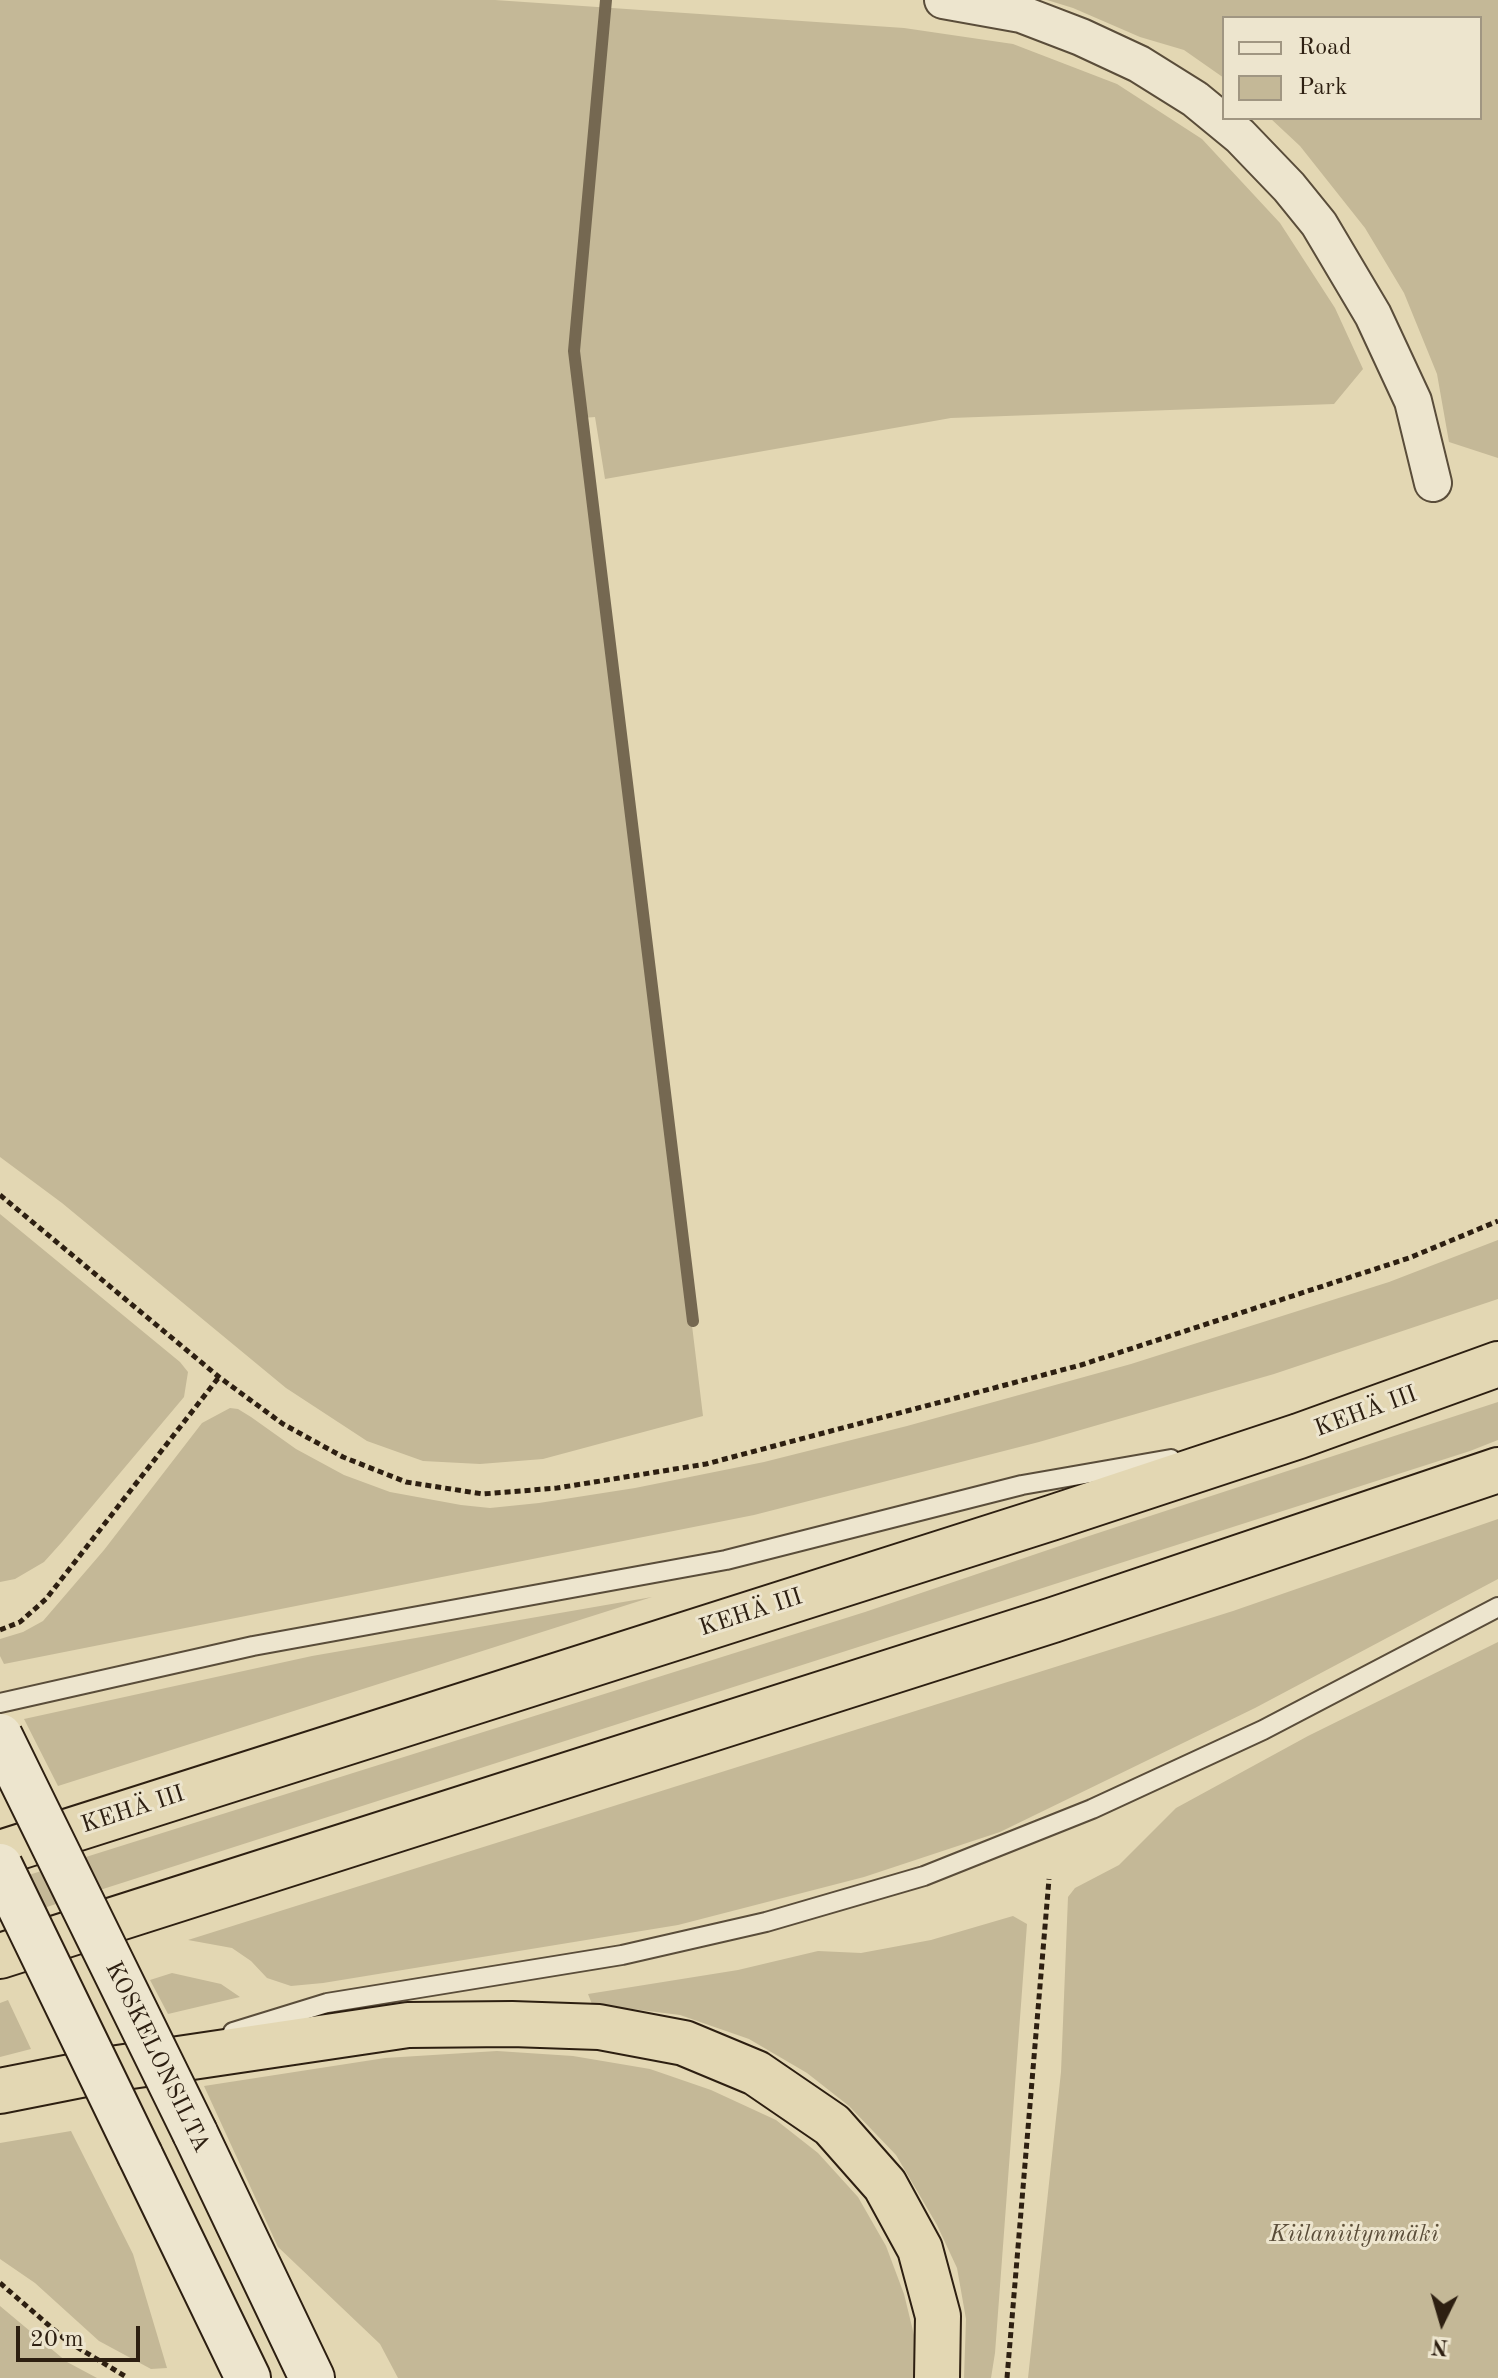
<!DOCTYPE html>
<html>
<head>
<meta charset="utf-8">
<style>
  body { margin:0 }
  #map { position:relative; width:1498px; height:2378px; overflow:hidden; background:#e3d7b3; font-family:"Old Standard TT",serif }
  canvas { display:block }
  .legend { position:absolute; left:1222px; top:16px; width:260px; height:104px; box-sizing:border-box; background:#ede5ce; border:2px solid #a09682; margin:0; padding:10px 14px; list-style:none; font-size:24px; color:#2d1f11 }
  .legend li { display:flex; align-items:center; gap:16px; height:40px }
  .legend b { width:40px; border:2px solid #a09682 }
  .north { position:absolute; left:1402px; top:2282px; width:80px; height:80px; -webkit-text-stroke:6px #ede5ce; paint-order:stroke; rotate:185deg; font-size:22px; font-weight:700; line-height:32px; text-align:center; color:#2d1f11 }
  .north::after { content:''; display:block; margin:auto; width:28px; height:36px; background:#2d1f11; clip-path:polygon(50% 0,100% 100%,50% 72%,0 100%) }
  .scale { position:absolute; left:16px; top:2326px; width:124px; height:36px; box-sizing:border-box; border:4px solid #2d1f11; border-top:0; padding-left:10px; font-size:24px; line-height:28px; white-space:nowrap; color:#2d1f11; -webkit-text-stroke:6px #ede5ce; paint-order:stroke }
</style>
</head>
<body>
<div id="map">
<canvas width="1498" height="2378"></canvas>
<ul class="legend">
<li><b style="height:10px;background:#ede5ce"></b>Road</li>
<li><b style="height:22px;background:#c4b897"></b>Park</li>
</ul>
<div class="north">N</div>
<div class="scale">20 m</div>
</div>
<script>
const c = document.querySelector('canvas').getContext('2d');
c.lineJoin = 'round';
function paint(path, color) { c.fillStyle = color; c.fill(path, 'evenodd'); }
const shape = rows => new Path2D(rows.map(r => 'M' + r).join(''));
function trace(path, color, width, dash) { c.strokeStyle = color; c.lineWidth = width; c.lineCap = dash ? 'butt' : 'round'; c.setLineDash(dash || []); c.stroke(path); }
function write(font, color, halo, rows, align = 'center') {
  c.font = font + ' "Old Standard TT",serif'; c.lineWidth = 6; c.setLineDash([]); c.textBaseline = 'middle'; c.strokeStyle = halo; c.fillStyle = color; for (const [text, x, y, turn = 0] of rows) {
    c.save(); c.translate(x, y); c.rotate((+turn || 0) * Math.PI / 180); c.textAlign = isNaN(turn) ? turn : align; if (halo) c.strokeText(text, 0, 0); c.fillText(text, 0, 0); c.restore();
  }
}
paint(shape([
  [0,0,495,0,904,28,1013,44,1117,84,1202,139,1280,223,1335,308,1363,369,1334,404,951,418,605,479,595,417,582,418,703,1416,543,1459,480,1464,423,1461,367,1441,286,1388,62,1203,0,1157],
  [1047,0,1498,0,1498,458,1449,442,1437,374,1404,293,1365,228,1300,146,1270,118,1480,118,1480,18,1224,18,1224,78,1184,50,1140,37,1073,8],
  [0,1214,180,1362,188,1372,184,1397,62,1542,44,1562,15,1579,0,1582],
  [1498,1240,1498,1299,1274,1374,1039,1442,754,1515,4,1664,0,1656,0,1639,23,1632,43,1621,104,1550,202,1423,230,1408,238,1409,251,1417,296,1449,344,1475,390,1492,461,1505,490,1508,539,1503,635,1488,764,1462,907,1426,1131,1364,1389,1282],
  [1498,1402,1498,1440,1470,1451,0,1922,0,1884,865,1612,1092,1535],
  [1498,1519,1498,1579,1255,1708,1000,1832,864,1877,678,1925,323,1983,291,1986,267,1978,251,1961,232,1948,188,1940,1233,1611],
  [652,1597,58,1786,24,1719,312,1656],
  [1498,1642,1498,2378,1028,2378,1061,2072,1068,1897,1075,1888,1119,1865,1176,1808,1308,1736],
  [1013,1916,1027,1924,995,2353,991,2378,964,2378,966,2319,957,2268,937,2225,896,2155,849,2106,807,2073,749,2039,680,2015,592,2004,588,1994,738,1970,818,1951,861,1953,931,1940],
  [172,1973,221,1984,240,1997,168,2014,150,1980],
  [8,2000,31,2049,0,2057,0,2003],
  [497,2051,573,2056,650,2069,711,2090,776,2120,818,2153,858,2197,886,2246,904,2294,914,2335,915,2378,398,2378,380,2344,278,2247,204,2086,385,2058],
  [71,2131,133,2254,167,2368,151,2369,99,2341,35,2283,0,2259,0,2143],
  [0,2306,67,2362,97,2378,0,2378]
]), '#c4b897');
trace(shape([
  [606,0,574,351,693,1321]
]), '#756851', 12);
const lane = shape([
  [0,1703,253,1646,726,1560,1022,1485,1171,1459],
  [233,2032,327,2003,622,1955,766,1922,924,1876,1092,1809,1263,1730,1498,1607]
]);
const street = shape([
  [943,0,1021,14,1081,37,1139,64,1195,99,1240,136,1289,187,1319,224,1373,315,1413,401,1433,483]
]);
const secondary = shape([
  [195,2133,312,2378],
  [140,2155,248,2378]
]);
const highway = shape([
  [0,1853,1051,1518,1299,1436,1498,1364],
  [0,1956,1053,1620,1498,1470],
  [0,2091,111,2069,408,2025,512,2024,599,2027,684,2043,756,2073,832,2125,885,2185,920,2249,938,2316,937,2378]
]);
trace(lane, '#5a4d3a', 22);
trace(street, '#5a4d3a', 40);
trace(secondary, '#2d1f11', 48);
trace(highway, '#2d1f11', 48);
trace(shape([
  [0,1195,219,1377,283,1424,343,1457,406,1482,483,1494,557,1488,706,1464,1081,1365,1409,1258,1498,1221],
  [0,1630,20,1622,46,1599,219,1377],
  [0,2283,67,2341,128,2378],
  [1007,2378,1049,1879]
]), '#2d1f11', 5, [6, 4]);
trace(lane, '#ede5ce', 18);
trace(street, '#ede5ce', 36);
trace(secondary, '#ede5ce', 44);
trace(highway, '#e3d7b3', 44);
const secondaryBridge = shape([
  [0,1736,195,2133],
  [0,1866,140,2155]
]);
trace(secondaryBridge, '#2d1f11', 48, []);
trace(secondaryBridge, '#ede5ce', 44);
write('24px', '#2d1f11', '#ede5ce', [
  ["KEHÄ III",1366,1412,-20],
  ["KEHÄ III",751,1613,-18],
  ["KEHÄ III",133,1810,-18],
  ["KOSKELONSILTA",157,2057,64]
]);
write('italic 24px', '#5a4d39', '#ede5ce', [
  ["Kiilaniitynmäki",1354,2235]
]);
</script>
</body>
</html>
